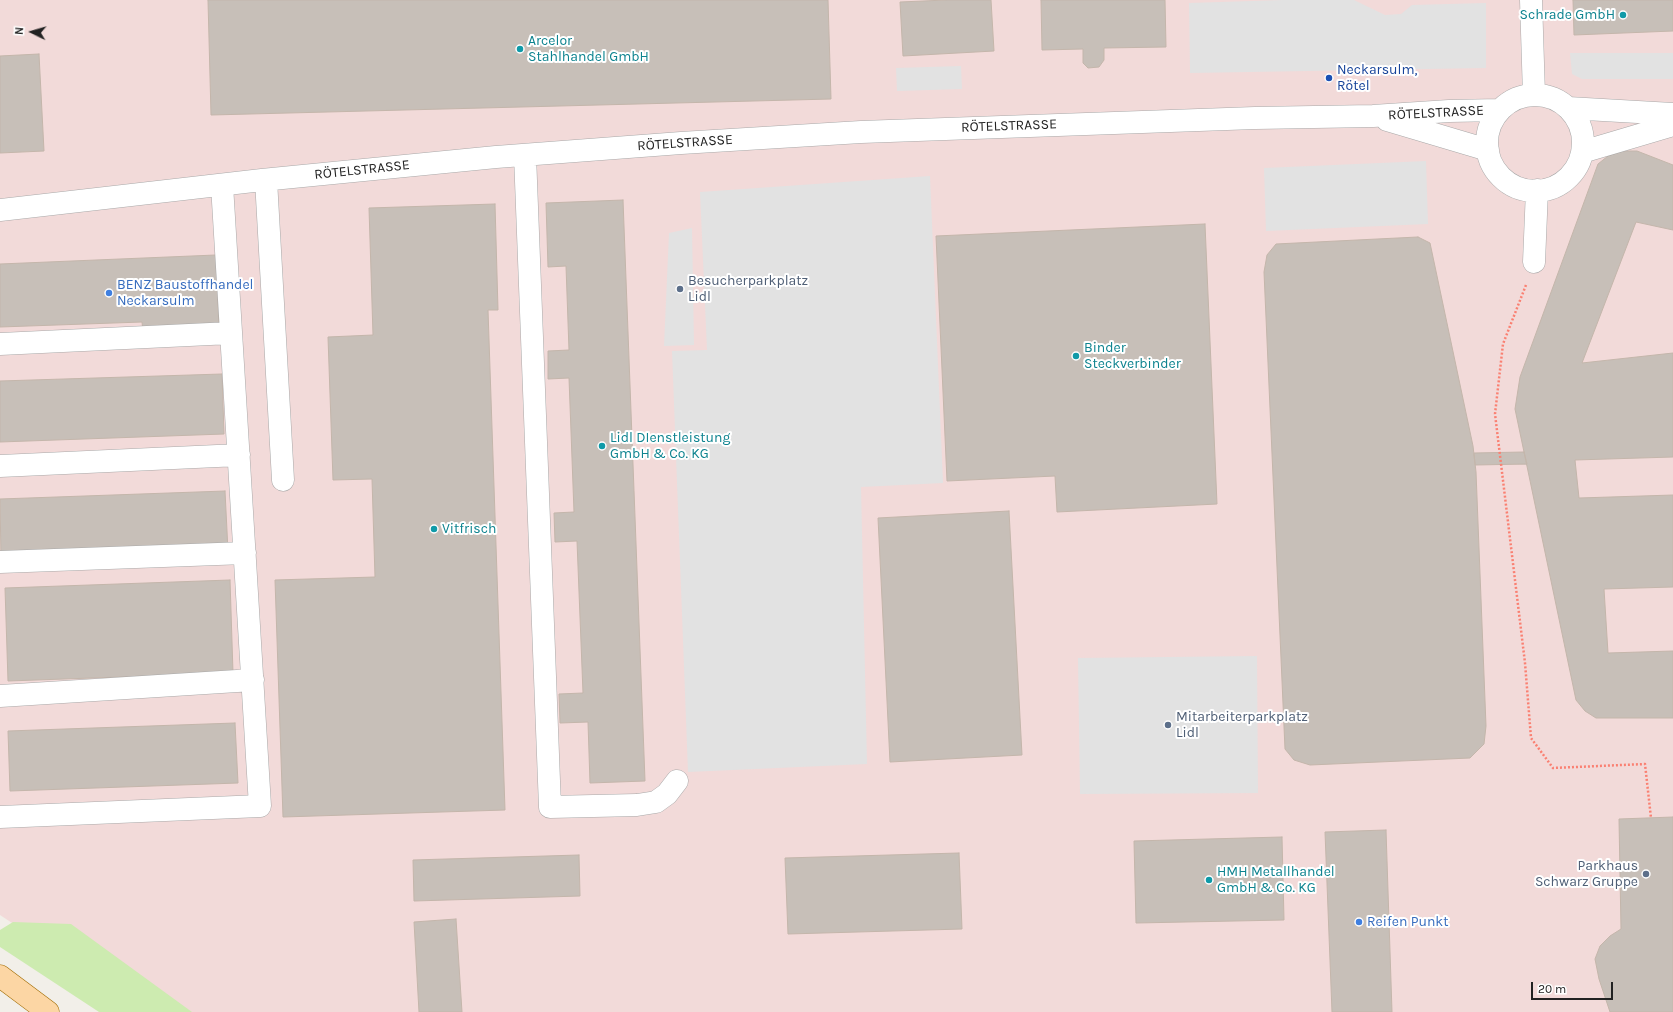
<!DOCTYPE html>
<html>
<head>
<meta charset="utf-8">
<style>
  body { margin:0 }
  #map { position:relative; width:1673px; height:1012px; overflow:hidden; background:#f2efe9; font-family:Karla,sans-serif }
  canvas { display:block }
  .north { position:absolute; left:12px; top:12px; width:40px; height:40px; -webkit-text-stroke:3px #fff; paint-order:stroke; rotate:275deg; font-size:11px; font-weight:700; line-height:16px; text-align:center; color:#222 }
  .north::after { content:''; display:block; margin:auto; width:14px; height:18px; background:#222; clip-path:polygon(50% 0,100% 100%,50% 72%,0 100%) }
  .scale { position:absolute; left:1531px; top:982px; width:82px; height:18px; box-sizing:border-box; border:2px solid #222; border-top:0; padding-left:5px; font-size:12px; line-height:14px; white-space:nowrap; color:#222; -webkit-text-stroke:3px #fff; paint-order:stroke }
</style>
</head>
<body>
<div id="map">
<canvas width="1673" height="1012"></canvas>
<div class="north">N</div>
<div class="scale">20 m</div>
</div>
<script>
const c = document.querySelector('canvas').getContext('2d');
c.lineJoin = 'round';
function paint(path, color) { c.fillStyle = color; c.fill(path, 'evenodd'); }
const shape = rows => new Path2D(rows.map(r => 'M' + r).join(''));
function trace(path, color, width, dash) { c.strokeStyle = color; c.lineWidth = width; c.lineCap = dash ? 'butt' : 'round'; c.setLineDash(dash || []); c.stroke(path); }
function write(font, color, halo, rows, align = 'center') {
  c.font = font + ' Karla,sans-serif'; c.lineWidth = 4; c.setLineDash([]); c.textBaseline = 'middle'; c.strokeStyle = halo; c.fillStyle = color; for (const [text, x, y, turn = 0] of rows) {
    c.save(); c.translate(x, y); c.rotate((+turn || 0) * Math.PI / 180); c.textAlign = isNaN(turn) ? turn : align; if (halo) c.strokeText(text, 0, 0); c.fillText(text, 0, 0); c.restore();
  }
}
paint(shape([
  [0,0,1673,0,1673,1012,147,1012,0,915]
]), '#f2dad9');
paint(shape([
  [13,922,71,924,192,1012,99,1012,0,947,0,930]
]), '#cdebb0');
paint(shape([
  [1283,0,1354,0,1385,15,1401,14,1412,5,1486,3,1486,68,1190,73,1189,3],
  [1570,53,1673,53,1673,79,1582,79,1572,74],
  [961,66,962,89,897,91,896,68],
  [1426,161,1428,224,1266,231,1264,168],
  [930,176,943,483,861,487,867,764,688,772,672,351,707,350,700,192],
  [692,228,694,345,664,346,669,233],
  [1257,656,1258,793,1080,794,1078,658]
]), '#e2e2e2');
const building = shape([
  [208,0,828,0,831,99,211,115,208,0],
  [946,0,991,0,994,51,903,56,900,2,946,0],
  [1041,0,1165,0,1166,47,1104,48,1104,60,1099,67,1088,68,1083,63,1083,49,1042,50,1041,0],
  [1573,0,1673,0,1673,31,1574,35,1573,0],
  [39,54,44,151,0,153,0,56,39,54],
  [1623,151,1637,151,1673,165,1673,230,1636,222,1582,363,1673,353,1673,457,1575,460,1579,498,1673,495,1673,587,1604,589,1608,653,1673,651,1673,718,1596,718,1585,711,1576,700,1515,409,1520,377,1598,164,1608,156,1623,151],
  [623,200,645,781,590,783,588,722,560,723,559,694,583,693,577,541,555,542,554,513,574,512,569,378,548,379,548,351,569,350,566,266,548,267,546,203,623,200],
  [495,204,498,310,488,310,505,810,283,817,275,580,375,577,372,479,333,480,328,337,373,335,369,208,495,204],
  [1205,224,1217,504,1057,512,1055,476,947,481,936,236,1205,224],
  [1418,237,1430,243,1473,446,1476,472,1486,726,1484,744,1470,758,1310,765,1294,760,1285,749,1264,272,1267,255,1276,244,1418,237],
  [216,255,219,329,143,332,142,322,0,327,0,264,216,255],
  [222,374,224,434,0,442,0,381,222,374],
  [1524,452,1527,464,1475,465,1474,453,1524,452],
  [225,491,228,551,1,559,0,499,225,491],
  [1009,511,1022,755,890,762,878,518,1009,511],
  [230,580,233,673,8,681,5,588,230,580],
  [235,723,238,783,10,791,8,731,235,723],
  [1673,817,1673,1012,1610,1012,1599,979,1595,959,1600,946,1610,936,1621,929,1619,819,1673,817],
  [1386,830,1392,1012,1332,1012,1325,832,1386,830],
  [1282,837,1284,920,1136,923,1134,841,1282,837],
  [959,853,962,929,788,934,785,858,959,853],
  [579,855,580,896,414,901,413,860,579,855],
  [456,919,462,1012,419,1012,414,922,456,919]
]);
paint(building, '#c7bfb8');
trace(building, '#c4b6ab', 1);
const minor = shape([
  [1531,0,1534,95],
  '1487 143a48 48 0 1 1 96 0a48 48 0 1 1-96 0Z',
  [1568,108,1673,114],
  [1387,120,1488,150],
  [1582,152,1673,125],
  [525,155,550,807,637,805,656,802,667,794,677,781],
  [266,180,283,480],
  [0,210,262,180,496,157,681,143,861,132,1255,118,1373,116,1449,111,1500,110],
  [1534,262,1537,190],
  [0,344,231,333],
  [0,466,239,455],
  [0,562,245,553],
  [0,696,253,680],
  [0,817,260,806,222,185]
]);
const major = shape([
  [0,976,48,1012]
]);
trace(minor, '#a9a9a9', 23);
trace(major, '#a06b00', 23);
trace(shape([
  [1526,285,1503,344,1495,414,1525,663,1531,738,1553,768,1645,764,1651,818]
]), '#fa8072', 2.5, [2, 2]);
trace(minor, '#fff', 22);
trace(major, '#fcd6a4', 22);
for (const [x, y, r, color] of [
  [1623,15,4,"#0f9aa8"],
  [520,49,4,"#0f9aa8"],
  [1329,78,4,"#1a4fb4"],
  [680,289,4,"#5c6f8a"],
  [109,293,4,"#3f7fe0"],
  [1076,356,4,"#0f9aa8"],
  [602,446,4,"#0f9aa8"],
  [434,529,4,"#0f9aa8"],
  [1168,725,4,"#5c6f8a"],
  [1646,874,4,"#5c6f8a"],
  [1209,880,4,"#0f9aa8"],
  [1359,922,4,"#3f7fe0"]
]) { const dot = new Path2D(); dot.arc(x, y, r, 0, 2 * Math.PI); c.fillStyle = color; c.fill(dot); trace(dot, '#fff', 1.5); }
write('14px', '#0d838f', '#fff', [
  ["Schrade GmbH",1615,15,"right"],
  ["Arcelor",528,41],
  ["Stahlhandel GmbH",528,57],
  ["Binder",1084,348],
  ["Steckverbinder",1084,364],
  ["Lidl DIenstleistung",610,438],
  ["GmbH & Co. KG",610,454],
  ["Vitfrisch",442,529],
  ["HMH Metallhandel",1217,872],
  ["GmbH & Co. KG",1217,888]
], 'left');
write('14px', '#164399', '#fff', [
  ["Neckarsulm,",1337,70],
  ["Rötel",1337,86]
], 'left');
write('14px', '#222', '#fff', [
  ["RÖTELSTRASSE",1436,113,-3],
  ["RÖTELSTRASSE",1009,126,-2],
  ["RÖTELSTRASSE",685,143,-4],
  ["RÖTELSTRASSE",362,170,-6]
]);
write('14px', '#4e5e75', '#fff', [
  ["Besucherparkplatz",688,281],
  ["Lidl",688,297],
  ["Mitarbeiterparkplatz",1176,717],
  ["Lidl",1176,733],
  ["Parkhaus",1638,866,"right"],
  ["Schwarz Gruppe",1638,882,"right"]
], 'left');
write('14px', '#366cbe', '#fff', [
  ["BENZ Baustoffhandel",117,285],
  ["Neckarsulm",117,301],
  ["Reifen Punkt",1367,922]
], 'left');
</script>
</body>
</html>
